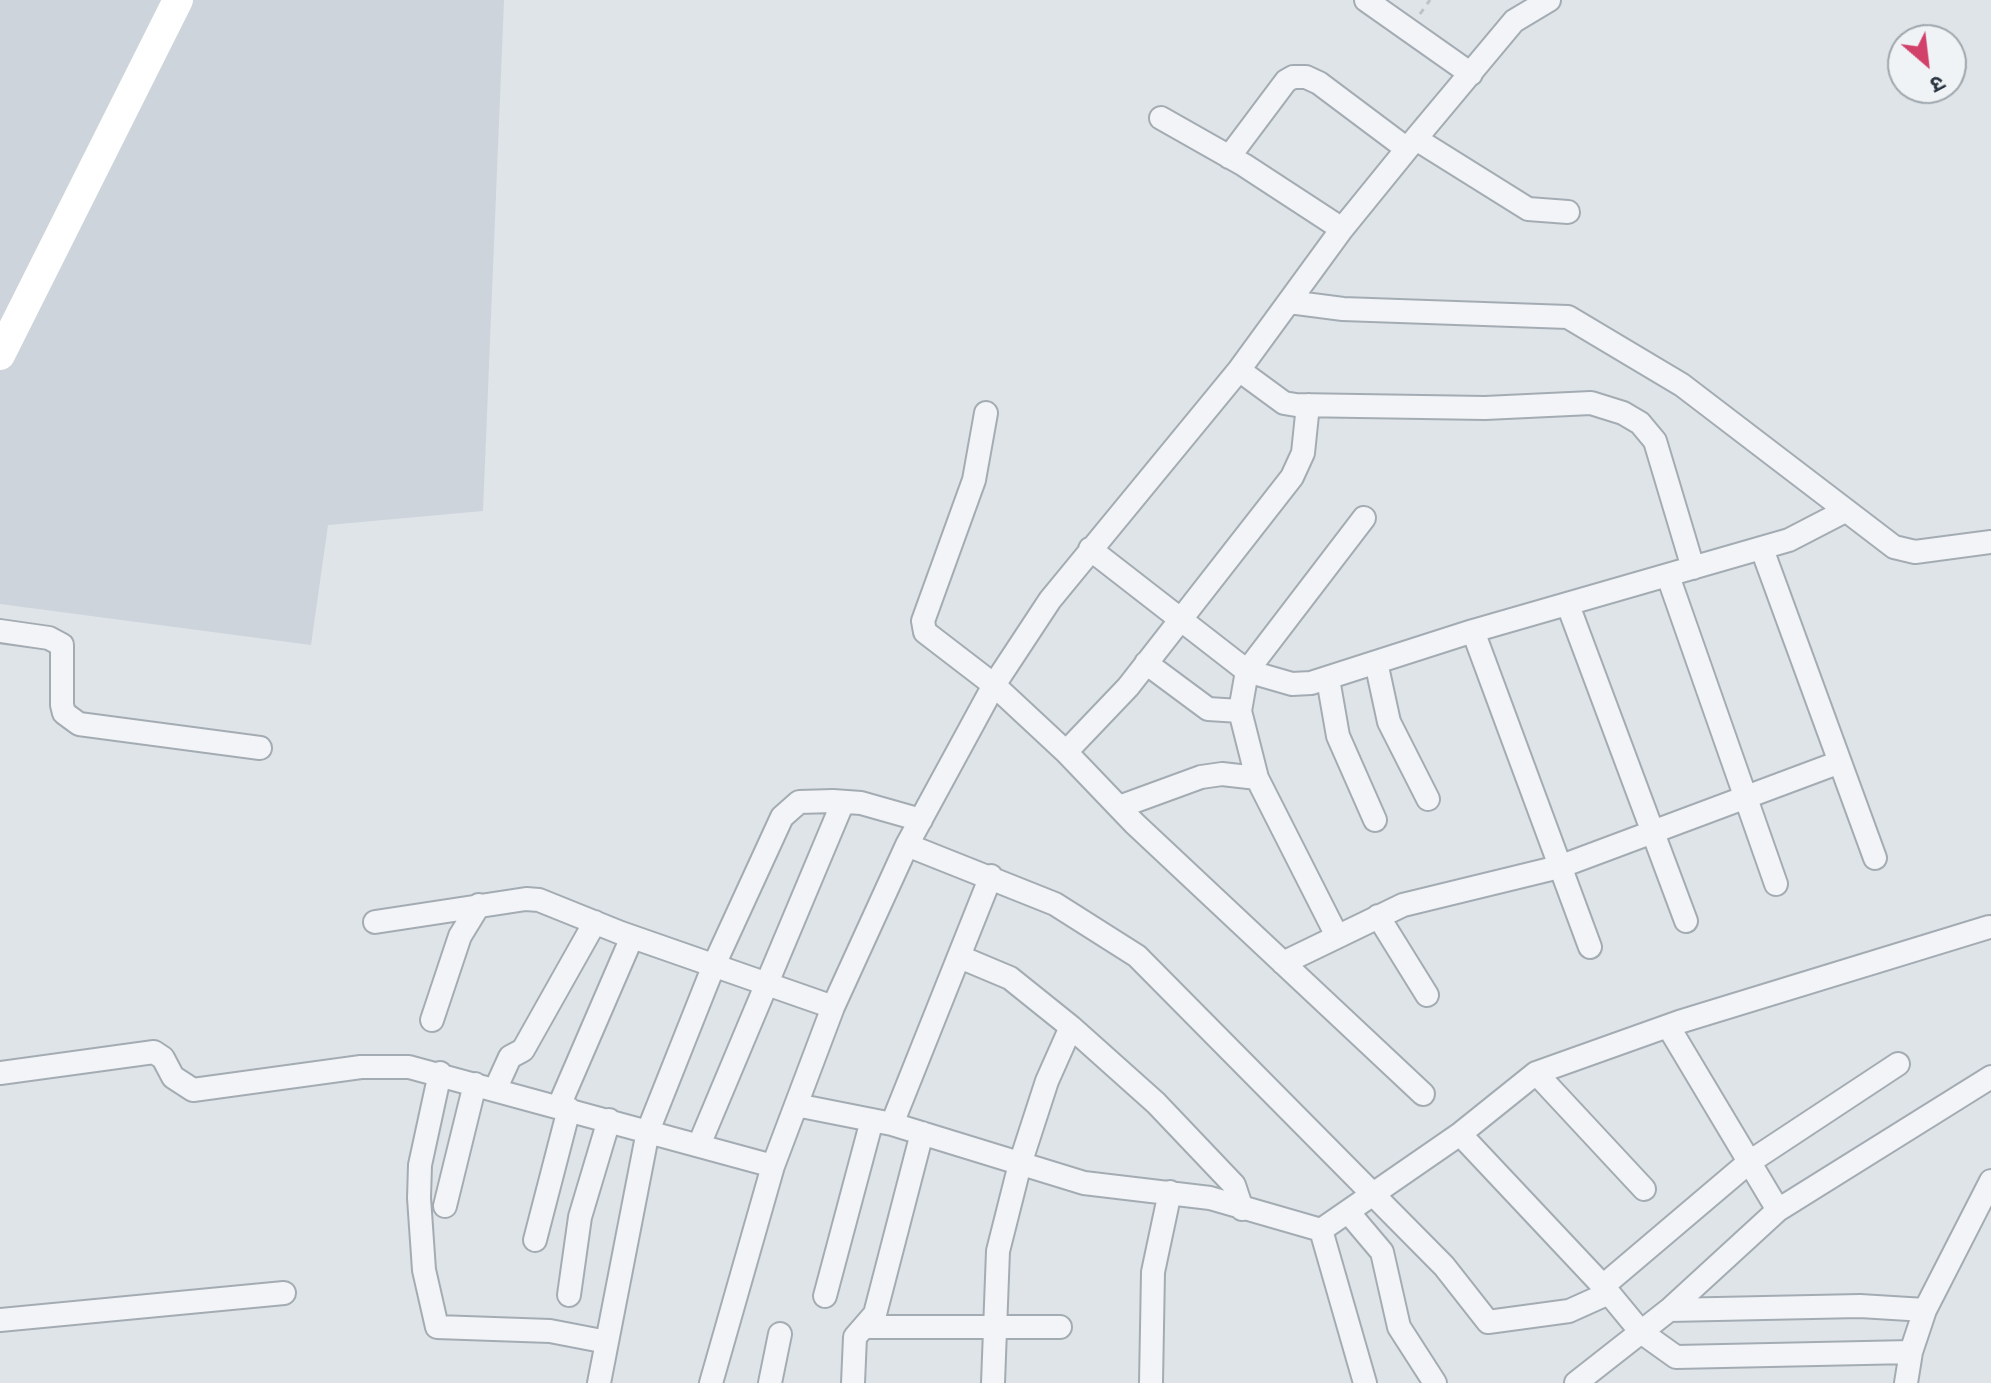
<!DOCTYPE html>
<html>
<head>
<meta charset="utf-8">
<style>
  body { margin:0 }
  #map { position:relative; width:1991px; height:1383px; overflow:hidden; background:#dfe4e9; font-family:Roboto,"Noto Sans Devanagari",sans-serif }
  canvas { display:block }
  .north { position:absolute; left:1887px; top:24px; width:80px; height:80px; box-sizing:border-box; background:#eff3f6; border:2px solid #9fa7ad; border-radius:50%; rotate:152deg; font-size:22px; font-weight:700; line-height:32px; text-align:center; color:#283440 }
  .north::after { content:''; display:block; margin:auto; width:28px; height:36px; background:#d14169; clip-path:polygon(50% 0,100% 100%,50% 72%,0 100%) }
</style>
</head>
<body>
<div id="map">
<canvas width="1991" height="1383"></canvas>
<div class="north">उ</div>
</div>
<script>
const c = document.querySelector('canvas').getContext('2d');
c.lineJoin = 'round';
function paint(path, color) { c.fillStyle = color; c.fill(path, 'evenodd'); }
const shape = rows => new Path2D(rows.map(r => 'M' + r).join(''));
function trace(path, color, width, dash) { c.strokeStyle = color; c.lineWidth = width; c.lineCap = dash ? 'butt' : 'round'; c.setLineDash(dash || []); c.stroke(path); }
paint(shape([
  [0,0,504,0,483,511,328,525,311,645,0,604]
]), '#cdd4db');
const street = shape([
  [1366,0,1471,74],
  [1161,118,1244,165,1342,229],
  [1416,139,1528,209,1568,212],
  [1229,157,1286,81,1293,77,1306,77,1319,83,1407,149],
  [1289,302,1343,309,1568,317,1682,385,1894,547,1915,552,1991,542],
  [1239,370,1284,403,1296,405,1485,408,1591,403,1623,413,1640,423,1655,441,1693,568],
  [986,413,974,480,923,621,925,632,994,685,1066,752,1134,823,1423,1094],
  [1090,549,1247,671,1292,684,1311,683,1473,631,1789,540,1845,511],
  [1762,549,1875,858],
  [1668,576,1776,884],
  [1568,605,1686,921],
  [0,631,49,638,62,645,62,705,64,713,79,724,260,748],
  [1473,631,1590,947],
  [1376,662,1389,722,1428,799],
  [1146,663,1208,709,1240,711],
  [1328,679,1338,736,1375,820],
  [1066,752,1128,687,1292,477,1303,453,1308,405],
  [1119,807,1201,777,1222,774,1257,778],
  [907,845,1055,904,1137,956,1444,1266,1488,1322,1569,1311,1609,1293],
  [1378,916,1427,995],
  [375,922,526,899,539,900,621,933,833,1007],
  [1337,936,1257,778,1240,711,1247,671,1364,518],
  [960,957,1010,978,1071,1027,1156,1103,1234,1185,1242,1209],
  [1283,963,1403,905,1559,867,1840,762],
  [432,1020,460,936,479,905],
  [1668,1026,1778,1210],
  [0,1073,154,1052,163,1058,173,1077,193,1090,361,1067,409,1067,773,1166],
  [440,1073,420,1165,419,1198,424,1270,437,1327,550,1331,607,1342],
  [1536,1073,1644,1189],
  [495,1090,510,1057,523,1050,595,922],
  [796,1105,892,1124,1084,1183,1210,1198,1321,1230,1460,1134,1536,1073,1679,1022,1989,927],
  [559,1106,632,937],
  [892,1124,991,876],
  [1460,1134,1603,1286,1641,1332,1676,1357,1911,1352],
  [699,1145,843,802],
  [445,1206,475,1084],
  [1349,1213,1382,1252,1399,1327,1435,1383],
  [1321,1230,1365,1383],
  [535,1240,569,1109],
  [1603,1286,1748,1163,1898,1064],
  [569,1295,580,1217,609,1120],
  [825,1296,872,1120],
  [1669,1310,1860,1306,1925,1310],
  [0,1320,284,1293],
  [864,1327,1060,1327],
  [599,1383,648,1131,714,965,782,817,799,802,833,801,861,803,921,820],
  [711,1383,773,1166,833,1007,907,845,994,685,1050,600,1239,370,1342,229,1407,149,1514,21,1549,0],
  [770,1383,780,1334],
  [853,1383,855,1337,875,1314,922,1133],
  [993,1383,998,1251,1020,1164,1047,1081,1071,1027],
  [1151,1383,1153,1272,1170,1192],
  [1576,1383,1669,1310,1778,1210,1991,1077],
  [1906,1383,1911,1352,1925,1310,1991,1181]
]);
trace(street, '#a4acb3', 26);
trace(shape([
  [1420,14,1430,0]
]), '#bdc2c7', 3, [6, 6]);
trace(street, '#f2f4f7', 22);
trace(shape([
  [0,355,178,0]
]), '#fff', 30);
</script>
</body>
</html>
